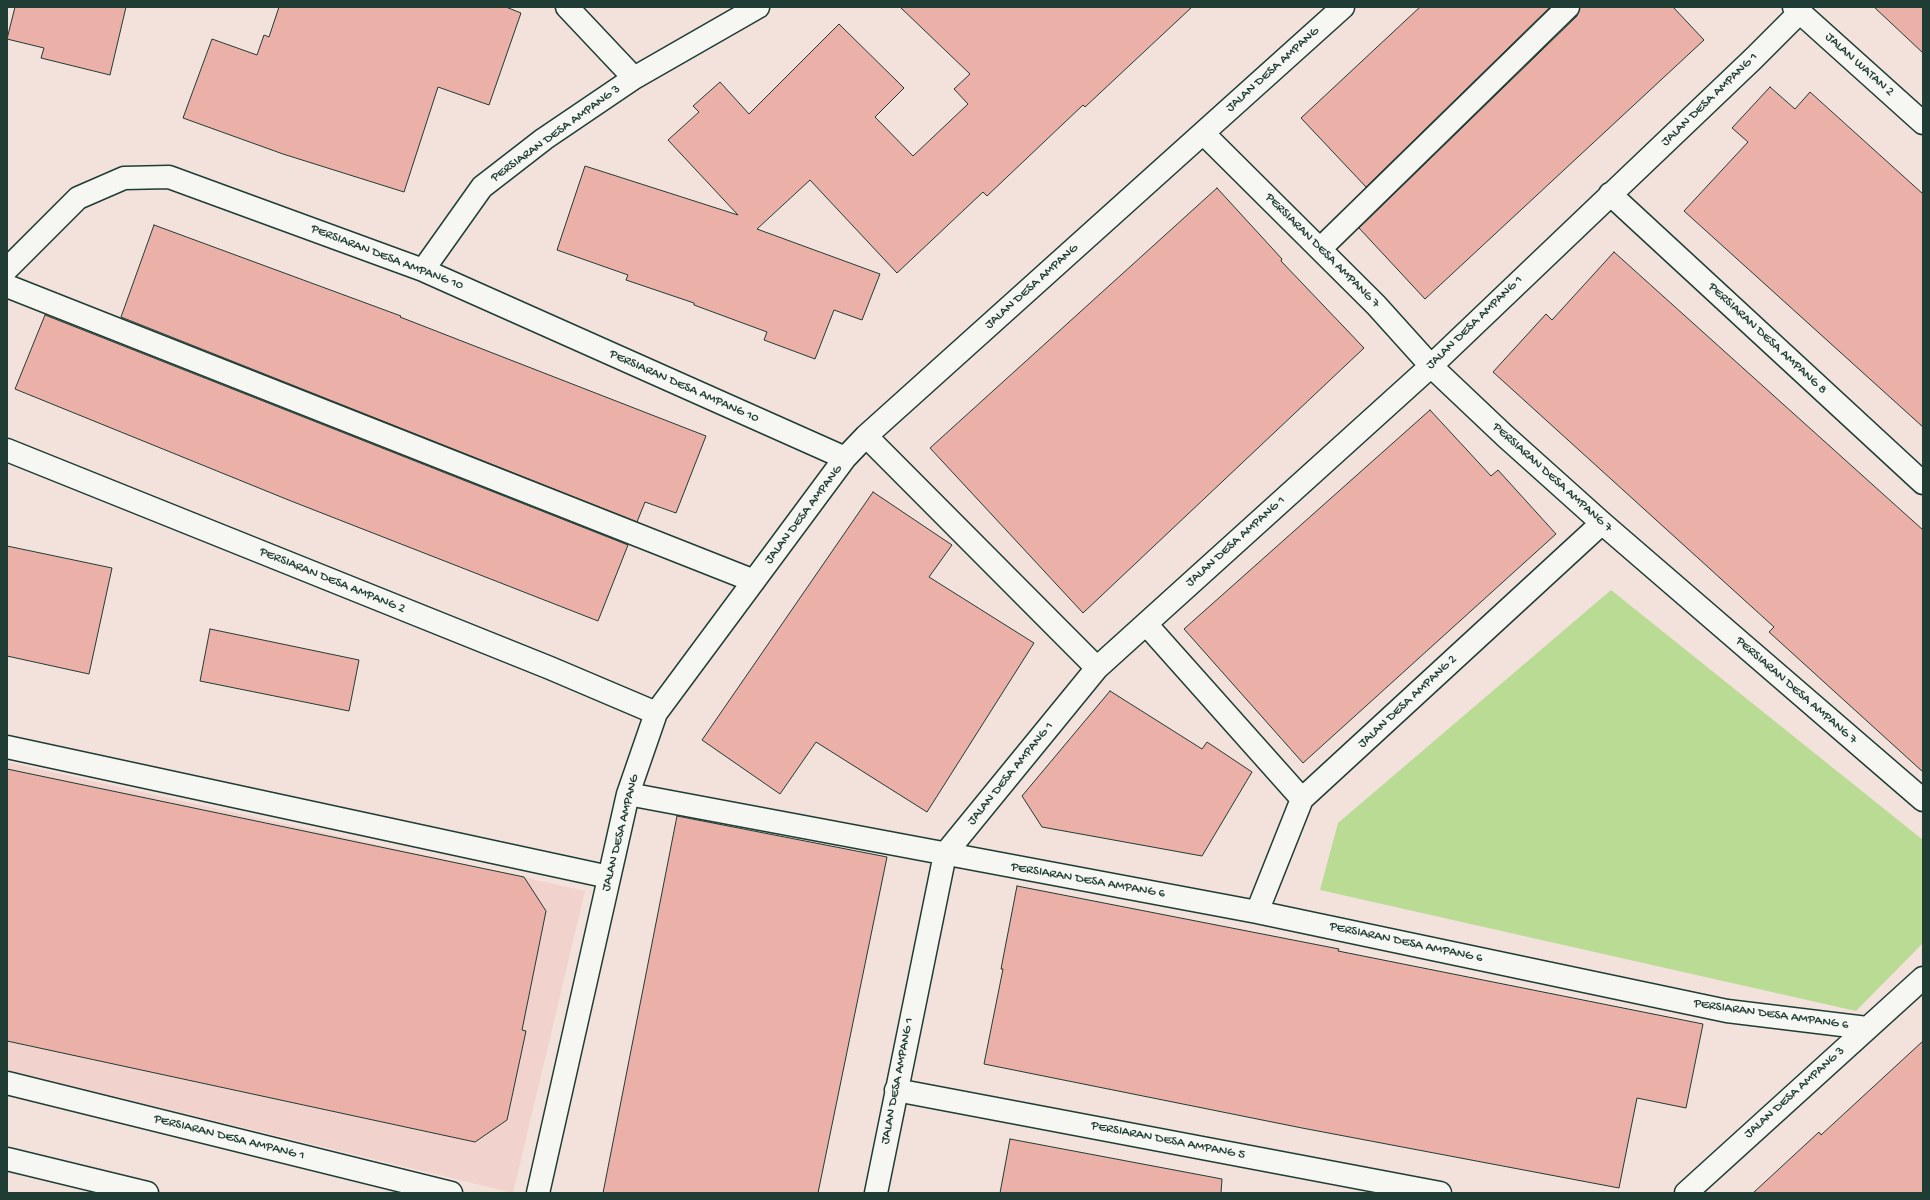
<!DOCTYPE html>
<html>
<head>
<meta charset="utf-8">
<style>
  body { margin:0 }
  #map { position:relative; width:1930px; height:1200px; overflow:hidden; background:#f3e1dc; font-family:"Gochi Hand",sans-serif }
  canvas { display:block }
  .frame { position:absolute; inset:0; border:8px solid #1f3d34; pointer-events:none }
</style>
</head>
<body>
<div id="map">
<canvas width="1930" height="1200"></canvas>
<div class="frame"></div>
</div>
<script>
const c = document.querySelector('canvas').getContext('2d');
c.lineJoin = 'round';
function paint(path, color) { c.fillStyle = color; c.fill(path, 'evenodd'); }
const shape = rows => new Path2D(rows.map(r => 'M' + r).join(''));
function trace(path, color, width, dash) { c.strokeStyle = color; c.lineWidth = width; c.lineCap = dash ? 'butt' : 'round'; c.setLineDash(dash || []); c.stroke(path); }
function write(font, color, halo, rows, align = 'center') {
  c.font = font + ' "Gochi Hand",sans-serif'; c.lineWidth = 3.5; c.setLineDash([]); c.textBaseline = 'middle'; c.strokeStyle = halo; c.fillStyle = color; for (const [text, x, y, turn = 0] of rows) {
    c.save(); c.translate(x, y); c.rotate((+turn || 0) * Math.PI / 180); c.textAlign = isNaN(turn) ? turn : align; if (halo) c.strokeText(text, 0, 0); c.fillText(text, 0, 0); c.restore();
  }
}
paint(shape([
  [7,762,585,891,513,1193,7,1070]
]), '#f1d2cc');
paint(shape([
  [1611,590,1923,840,1923,943,1856,1011,1320,890,1338,823]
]), '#b9db94');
const building = shape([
  [15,7,126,7,110,75,41,58,44,48,7,39,15,7],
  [279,7,506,7,521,13,489,105,438,87,404,192,283,154,183,118,212,39,257,55,264,35,269,37,279,7],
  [900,7,1192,7,1085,107,1083,105,987,196,983,192,897,273,810,180,757,229,880,274,862,320,834,310,815,359,764,340,767,332,694,305,694,303,626,280,628,275,557,250,585,166,738,215,668,140,699,112,693,106,720,82,749,114,839,24,904,88,875,117,913,156,968,104,954,89,970,74,900,7],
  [1420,7,1550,7,1366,187,1301,118,1420,7],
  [1580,7,1673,7,1704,40,1425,299,1359,228,1577,16,1580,7],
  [1874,7,1923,7,1923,53,1874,7],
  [1770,87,1795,109,1810,92,1923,194,1923,427,1684,211,1748,142,1732,128,1770,87],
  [1217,188,1282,259,1281,261,1364,348,1083,613,930,448,1217,188],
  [154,225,401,316,400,317,706,436,676,513,645,502,637,522,121,317,154,225],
  [1614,252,1923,530,1923,772,1769,632,1774,627,1493,372,1546,314,1552,320,1614,252],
  [45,315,628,545,598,621,291,501,15,389,45,315],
  [1430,410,1491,476,1498,470,1556,534,1303,763,1184,629,1430,410],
  [873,492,952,545,929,577,1034,643,927,812,816,742,780,794,702,740,873,492],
  [7,546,112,568,89,674,7,656,7,546],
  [210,629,359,660,349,711,200,681,210,629],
  [1110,691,1202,749,1207,742,1252,772,1202,856,1042,827,1022,796,1110,691],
  [7,769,524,877,546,911,522,1030,526,1031,507,1120,475,1142,7,1041,7,769],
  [677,816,887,857,818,1193,603,1193,677,816],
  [1017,886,1339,949,1338,951,1703,1024,1686,1108,1637,1098,1619,1188,1302,1128,984,1064,1003,969,1001,969,1017,886],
  [1923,1041,1923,1193,1753,1193,1819,1132,1821,1135,1923,1041],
  [1010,1139,1222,1179,1221,1193,1000,1193,1010,1139]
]);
paint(building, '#ebb0a8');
trace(building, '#1f3d34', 1);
const minor = shape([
  [567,7,634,78],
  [1794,7,1923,123],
  [1203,133,1376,305,1431,366,1505,436,1602,523,1923,800],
  [1610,194,1923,483],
  [1320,249,1568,7],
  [7,269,78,198,124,178,169,177,423,270,845,458],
  [423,270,482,187,544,139,634,78,758,7],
  [7,286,754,581],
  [866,436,1097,668],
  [7,450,550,668,656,713],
  [1146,624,1302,799],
  [7,747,609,877],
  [628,794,1257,912,1727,1011,1867,1028],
  [1257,912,1302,799,1602,523],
  [7,1083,451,1193],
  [896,1090,1440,1193],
  [538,1193,628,794,656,713,845,458,866,436,1343,7],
  [876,1193,945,854,1097,668,1431,366,1754,58,1800,12],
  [1686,1193,1923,978]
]);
const highway = shape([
  [7,1159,147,1193]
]);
trace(minor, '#1f3d34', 25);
trace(highway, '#1f3d34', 25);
trace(minor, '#f6f6f2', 22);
trace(highway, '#f6f6f2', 22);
write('13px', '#1f3d34', '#f6f6f2', [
  ["JALAN WATAN 2",1859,65,42],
  ["JALAN DESA AMPANG",1273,70,-42],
  ["JALAN DESA AMPANG 1",1710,100,-44],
  ["PERSIARAN DESA AMPANG 3",556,134,-36],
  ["PERSIARAN DESA AMPANG 7",1322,251,45],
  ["PERSIARAN DESA AMPANG 10",387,258,21],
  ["JALAN DESA AMPANG",1032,287,-42],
  ["JALAN DESA AMPANG 1",1475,323,-44],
  ["PERSIARAN DESA AMPANG 8",1767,339,43],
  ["PERSIARAN DESA AMPANG 10",684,387,24],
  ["PERSIARAN DESA AMPANG 7",1552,478,42],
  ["JALAN DESA AMPANG",804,515,-53],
  ["JALAN DESA AMPANG 1",1236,542,-42],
  ["PERSIARAN DESA AMPANG 2",332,581,22],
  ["PERSIARAN DESA AMPANG 7",1796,691,41],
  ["JALAN DESA AMPANG 2",1408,702,-43],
  ["JALAN DESA AMPANG 1",1011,774,-51],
  ["JALAN DESA AMPANG",621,833,-76],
  ["PERSIARAN DESA AMPANG 6",1088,881,10],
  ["PERSIARAN DESA AMPANG 6",1406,943,12],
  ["PERSIARAN DESA AMPANG 6",1771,1015,8],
  ["JALAN DESA AMPANG 1",898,1081,-79],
  ["JALAN DESA AMPANG 3",1795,1093,-42],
  ["PERSIARAN DESA AMPANG 1",229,1138,14],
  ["PERSIARAN DESA AMPANG 5",1168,1141,11]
]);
</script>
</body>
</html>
